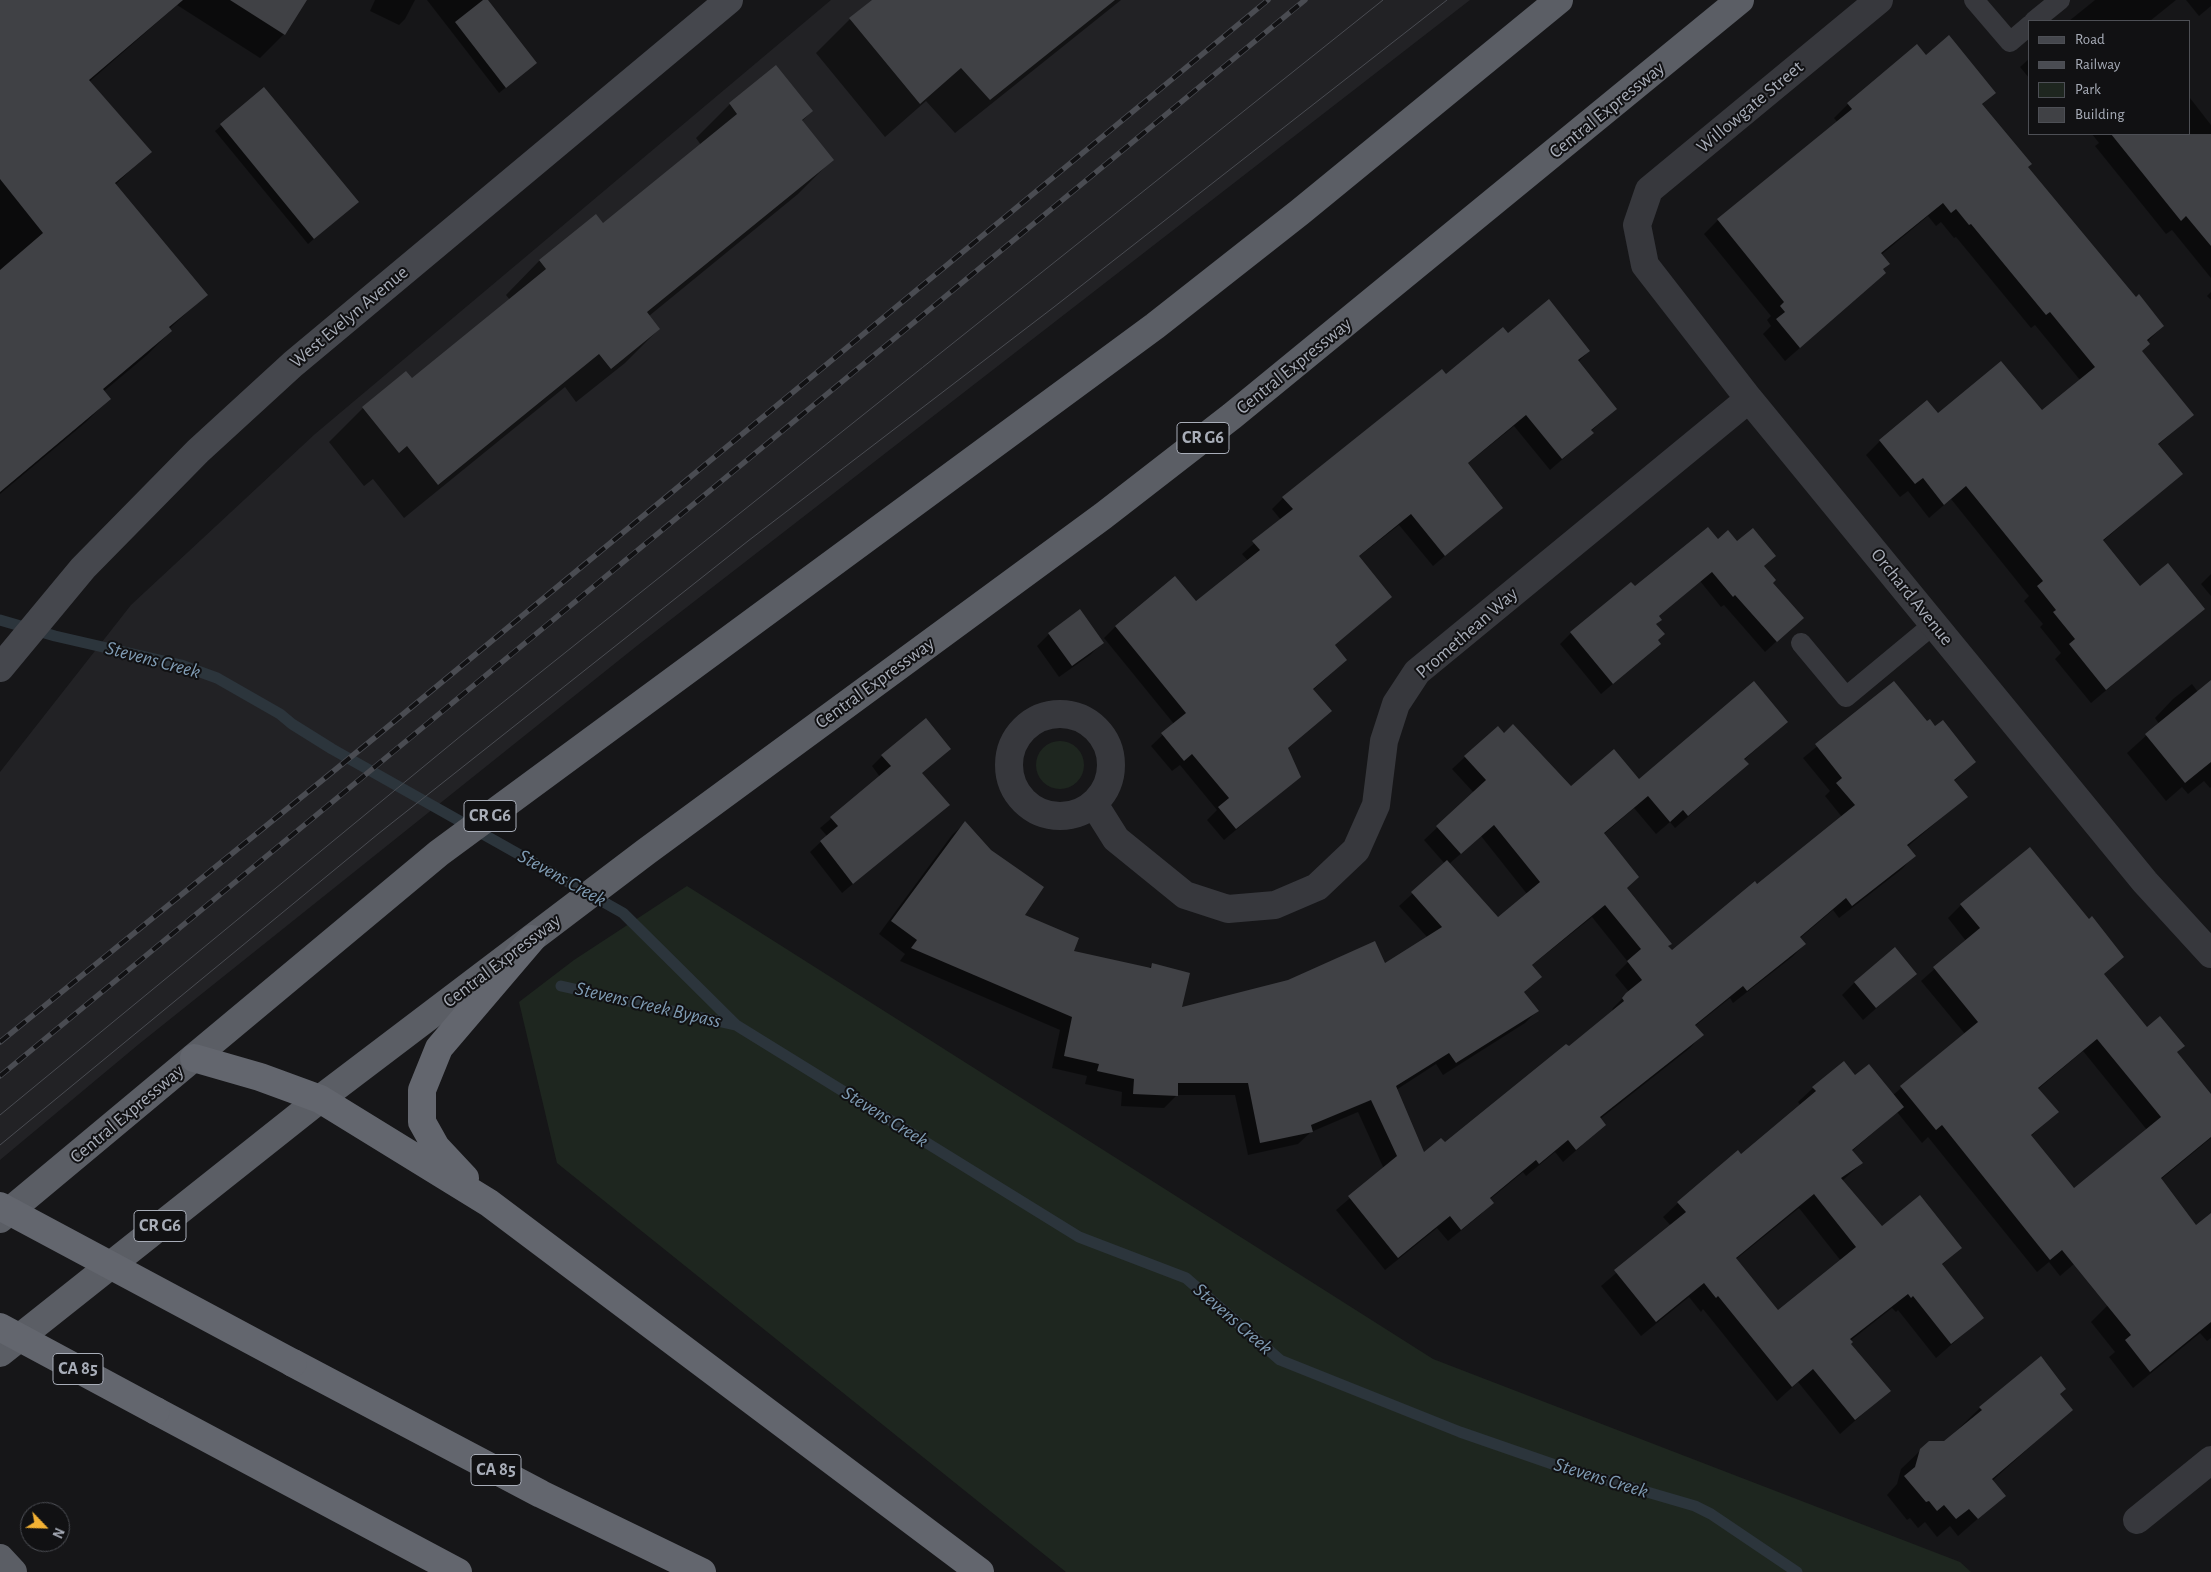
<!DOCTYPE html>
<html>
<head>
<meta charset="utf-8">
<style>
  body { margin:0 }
  #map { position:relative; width:2211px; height:1572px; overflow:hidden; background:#161618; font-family:"Alegreya Sans",sans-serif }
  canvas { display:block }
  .legend { position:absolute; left:2028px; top:20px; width:162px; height:115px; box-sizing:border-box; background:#111113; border:1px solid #4d4f55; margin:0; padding:6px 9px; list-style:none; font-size:15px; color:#a8adb8 }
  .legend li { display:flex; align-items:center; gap:10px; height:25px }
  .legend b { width:25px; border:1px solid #4d4f55 }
  .north { position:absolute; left:20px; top:1502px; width:50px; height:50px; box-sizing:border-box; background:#111113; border:1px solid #4d4f55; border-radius:50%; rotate:114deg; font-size:14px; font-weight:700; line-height:20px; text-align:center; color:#a8adb8 }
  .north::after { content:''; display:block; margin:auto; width:18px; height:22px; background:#f2b134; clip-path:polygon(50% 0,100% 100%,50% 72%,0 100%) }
</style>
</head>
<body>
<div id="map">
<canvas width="2211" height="1572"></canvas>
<ul class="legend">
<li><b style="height:6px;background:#45474d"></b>Road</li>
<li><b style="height:6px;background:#4a4c52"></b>Railway</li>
<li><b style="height:14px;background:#1e261f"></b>Park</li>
<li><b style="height:14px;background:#404145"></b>Building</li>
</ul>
<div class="north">N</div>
</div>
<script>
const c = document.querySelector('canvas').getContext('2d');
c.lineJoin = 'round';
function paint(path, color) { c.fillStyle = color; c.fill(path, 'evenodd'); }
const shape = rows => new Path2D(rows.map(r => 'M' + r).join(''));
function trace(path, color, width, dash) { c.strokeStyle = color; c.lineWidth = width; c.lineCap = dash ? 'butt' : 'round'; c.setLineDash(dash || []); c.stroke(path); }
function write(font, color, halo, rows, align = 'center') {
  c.font = font + ' "Alegreya Sans",sans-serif'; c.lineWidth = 4; c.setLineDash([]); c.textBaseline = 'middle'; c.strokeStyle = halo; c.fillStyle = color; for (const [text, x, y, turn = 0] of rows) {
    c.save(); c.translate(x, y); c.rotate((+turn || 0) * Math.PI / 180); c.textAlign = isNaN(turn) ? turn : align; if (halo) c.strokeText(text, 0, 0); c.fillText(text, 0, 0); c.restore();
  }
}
paint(shape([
  [831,0,1470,0,638,645,139,1044,0,1160,0,772,131,605,315,434]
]), '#222225');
paint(shape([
  '1036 765a24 24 0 1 1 48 0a24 24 0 1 1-48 0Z',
  [687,886,1433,1359,1960,1562,1971,1572,1066,1572,557,1163,519,1002,574,960]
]), '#1e261f');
paint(shape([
  [0,0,305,0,284,34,260,58,177,5,89,82,150,151,115,185,206,295,169,329,171,331,147,355,103,392,109,399,86,422,0,494],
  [375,0,415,0,405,19,399,25,370,11],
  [427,0,487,0,536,63,499,93],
  [873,0,1121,0,955,133,926,101,885,137,816,53,850,19],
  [2095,0,2176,0,2150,21,2069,21],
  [2186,0,2211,0,2211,6,2199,16],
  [1925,57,1994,92,1982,105,2027,167,2136,298,2163,326,2147,342,2141,352,2192,415,2158,445,2181,474,2103,541,2140,588,2203,609,2091,703,2055,659,2061,653,2040,627,2043,624,2024,601,2029,596,1951,499,1929,518,1908,491,1900,497,1866,455,1880,441,1938,415,2041,412,2080,380,2035,325,2031,328,1956,237,1954,238,1941,222,1936,226,1928,216,1881,255,1882,270,1885,273,1785,361,1763,334,1771,326,1767,320,1771,316,1704,234,1718,220,1838,123,1834,118,1848,104],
  [2030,58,2030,79,2020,67],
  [264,89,351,207,308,244,215,131],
  [2190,98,2211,125,2211,278,2172,230,2166,234,2095,146,2099,143,2092,134,2190,134],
  [730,104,812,111,801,122,832,160,798,194,649,316,659,329,625,363,576,402,565,387,404,518,373,479,364,486,329,442,363,408,411,380,510,300,506,295,540,260,602,225,701,145,696,138],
  [2211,292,2211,300,2207,296],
  [1508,335,1589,351,1578,362,1616,409,1591,431,1592,433,1580,444,1550,470,1514,426,1467,464,1502,508,1433,566,1399,525,1358,557,1391,597,1334,646,1346,660,1313,690,1330,711,1287,749,1300,776,1224,840,1207,820,1217,810,1180,765,1172,771,1151,746,1174,724,1104,638,1116,626,1195,602,1248,561,1242,554,1281,520,1272,509,1283,498,1446,376],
  [1718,540,1737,543,1775,556,1763,567,1791,628,1765,652,1724,605,1721,607,1700,581,1658,617,1655,624,1657,640,1648,654,1601,694,1560,644,1571,633,1634,588],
  [2211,574,2211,596,2201,584],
  [1049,634,1102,643,1090,655,1059,677,1037,646],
  [2211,681,2211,787,2210,788,2204,781,2188,794,2182,787,2166,801,2127,753,2159,724,2155,718,2173,699,2192,684,2198,692],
  [1894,683,1927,723,1975,762,1954,781,1966,797,1907,847,1914,856,1902,869,1839,918,1833,910,1800,938,1805,944,1792,957,1733,1003,1730,998,1695,1026,1702,1035,1690,1048,1600,1119,1605,1125,1563,1162,1555,1152,1526,1176,1523,1172,1489,1200,1492,1203,1479,1216,1448,1241,1437,1228,1385,1270,1336,1210,1384,1169,1358,1112,1311,1132,1298,1144,1248,1155,1235,1095,1177,1095,1164,1108,1121,1106,1122,1092,1085,1084,1087,1076,1052,1068,1060,1030,900,961,905,954,879,934,952,835,965,823,1024,916,1072,952,1148,969,1152,965,1180,1009,1384,965,1428,938,1399,906,1445,864,1424,840,1474,793,1452,769,1465,757,1504,735,1571,787,1639,780,1786,722,1744,760,1747,764,1734,777,1675,828,1670,822,1656,834,1634,808,1604,834,1638,877,1626,889,1671,952,1842,817,1825,796,1830,791,1803,758],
  [1481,836,1527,894,1497,918,1449,864],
  [1592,917,1628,962,1615,975,1629,992,1613,1008,1611,1013,1568,1048,1444,1144,1423,1155,1396,1090,1436,1064,1443,1075,1525,1023,1538,1010,1523,993,1540,977,1531,966],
  [882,756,921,774,948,804,842,893,810,852,827,836,820,828,880,777,872,766],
  [1961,905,2089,921,2123,957,2103,975,2146,1028,2183,1046,2176,1053,2211,1096,2211,1138,2160,1180,2151,1198,2060,1276,2049,1262,2037,1272,1928,1137,1922,1143,1897,1112,1852,1151,1862,1163,1842,1181,1882,1228,1960,1248,1941,1266,1982,1318,1936,1358,1898,1310,1896,1312,1892,1308,1850,1341,1850,1344,1889,1391,1840,1434,1798,1382,1777,1401,1703,1309,1701,1312,1689,1297,1641,1336,1601,1286,1671,1226,1663,1217,1678,1203,1741,1156,1801,1106,1798,1102,1813,1088,1844,1063,1855,1077,1893,1095,1965,1034,1921,981,1966,941,1948,918],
  [2083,1051,2147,1130,2074,1189,2031,1136,2057,1112,2038,1089],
  [1799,1208,1841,1261,1778,1311,1735,1260],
  [1915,974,1863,1020,1842,995,1855,982],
  [2211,1220,2211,1338,2207,1341,2200,1333,2133,1388,2109,1357,2115,1352,2091,1322,2107,1306],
  [2058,1395,2071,1410,1992,1481,2004,1496,1958,1536,1950,1526,1937,1537,1925,1522,1918,1528,1910,1518,1907,1520,1887,1495,1897,1484,1901,1469,1921,1450,1945,1442,1980,1408]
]), '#0007');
trace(shape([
  [0,620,55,636,181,665,217,678,280,714,292,724,332,749,623,913,736,1025,1079,1237,1186,1278,1280,1360,1460,1432,1558,1466,1695,1506,1711,1514,1797,1572],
  [561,986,735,1025]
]), '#2c353c', 11);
paint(shape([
  [0,0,183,0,89,80,152,152,115,183,208,295,169,327,172,331,103,389,111,399,0,492,0,270,43,233,0,179],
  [230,0,307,0,285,35],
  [483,0,488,0,537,63,506,88,455,22],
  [872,0,1115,0,990,100,961,68,920,104,849,18],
  [1949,35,1996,93,1982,104,2032,164,2028,167,2136,297,2139,294,2164,326,2147,340,2150,344,2142,351,2194,415,2158,444,2183,474,2103,540,2140,586,2168,563,2205,609,2106,690,2069,644,2075,639,2053,612,2056,610,2037,586,2043,581,1966,486,1944,505,1923,478,1915,484,1879,440,1927,400,1938,413,2001,361,2042,410,2095,367,2050,312,2046,315,1971,224,1969,225,1956,209,1951,213,1943,203,1881,253,1890,264,1883,269,1886,273,1800,348,1776,319,1785,312,1780,306,1784,302,1717,219,1852,109,1847,103,1917,44,1926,55],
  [776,65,813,111,802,120,834,160,647,312,660,329,611,369,599,354,438,485,407,446,399,453,362,407,406,371,412,378,546,269,539,260,596,214,603,223,737,114,729,103],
  [264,87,359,202,314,239,220,124],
  [2111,134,2211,134,2211,246,2186,216,2181,221],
  [1549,299,1590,351,1578,360,1617,409,1591,430,1594,433,1562,459,1526,415,1468,463,1503,508,1445,556,1411,514,1359,556,1392,597,1335,645,1347,660,1313,689,1332,711,1288,748,1301,777,1236,829,1218,807,1229,798,1192,754,1184,761,1161,733,1186,713,1115,626,1175,576,1196,601,1260,550,1252,541,1293,509,1282,497,1442,369,1446,374,1503,327,1508,333],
  [1708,527,1718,539,1728,530,1737,541,1753,528,1776,556,1764,566,1776,580,1773,583,1804,618,1777,642,1735,595,1733,597,1712,572,1659,616,1662,620,1656,624,1665,634,1658,640,1661,644,1613,684,1570,632,1631,582,1635,586],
  [1080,609,1104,643,1072,666,1048,633],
  [2211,680,2211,762,2185,783,2145,734],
  [1754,681,1788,722,1744,759,1749,764,1688,816,1683,810,1670,822,1648,796,1604,833,1639,877,1627,888,1672,944,1668,946,1672,950,1755,881,1757,884,1855,805,1836,783,1842,778,1815,744,1894,681,1927,721,1930,719,1935,726,1943,720,1976,762,1954,780,1968,797,1907,845,1916,856,1852,906,1846,898,1800,937,1806,944,1747,991,1743,986,1695,1025,1704,1035,1600,1117,1606,1125,1576,1150,1568,1140,1539,1164,1536,1160,1490,1198,1494,1203,1461,1230,1450,1216,1398,1258,1348,1196,1397,1156,1371,1100,1311,1125,1313,1132,1260,1143,1248,1083,1178,1083,1178,1096,1133,1094,1134,1079,1097,1071,1099,1064,1064,1056,1072,1017,911,948,917,940,891,921,965,821,991,850,1044,887,1025,915,1079,938,1074,951,1151,968,1152,963,1190,973,1182,1007,1288,980,1375,941,1385,963,1442,927,1411,892,1447,860,1498,917,1540,882,1494,825,1461,854,1436,826,1486,780,1464,756,1498,726,1504,733,1513,724,1571,786,1614,749,1639,779],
  [1605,905,1641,949,1627,961,1642,980,1626,993,1622,998,1624,1001,1569,1046,1566,1044,1445,1142,1441,1138,1424,1152,1396,1086,1449,1053,1456,1063,1539,1011,1524,992,1542,977,1532,965],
  [926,718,951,749,922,773,950,805,853,884,820,841,838,826,830,817,891,766,881,755],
  [2030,847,2089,919,2092,916,2124,957,2104,974,2147,1027,2160,1016,2185,1046,2177,1052,2211,1094,2211,1137,2161,1178,2196,1225,2211,1213,2211,1322,2150,1372,2125,1340,2131,1335,2062,1250,2050,1260,1942,1125,1936,1130,1900,1086,1978,1022,1933,967,1980,928,1960,904],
  [2097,1039,2161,1117,2074,1188,2031,1135,2059,1112,2038,1088],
  [1895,947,1917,974,1876,1008,1854,982],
  [1844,1061,1855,1075,1869,1064,1904,1107,1852,1150,1863,1163,1841,1178,1882,1226,1920,1195,1962,1248,1942,1264,1984,1318,1951,1344,1913,1296,1911,1298,1908,1294,1850,1339,1853,1342,1851,1344,1891,1391,1855,1420,1813,1369,1792,1387,1718,1296,1716,1298,1704,1283,1656,1322,1614,1270,1686,1212,1677,1202,1738,1150,1741,1154,1816,1091,1812,1087],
  [1814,1194,1856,1247,1778,1310,1736,1258],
  [2041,1356,2066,1389,2060,1394,2073,1410,1992,1479,2006,1496,1978,1519,1969,1509,1956,1519,1944,1505,1937,1511,1929,1501,1926,1502,1904,1476,1915,1467,1920,1449,1929,1441,1944,1441,1982,1410,1979,1407]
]), '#404145');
trace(shape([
  [1974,0,2010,42,2030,25],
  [2034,21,2060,0],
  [1801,643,1846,697,1934,624]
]), '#37383d', 20);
trace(shape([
  [1879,0,1649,190,1637,225,1645,265,1749,399,2145,882,2211,954],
  '1009 765a51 51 0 1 1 102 0a51 51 0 1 1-102 0Z',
  [1094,804,1116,839,1185,895,1228,909,1275,905,1317,887,1356,850,1376,805,1384,741,1396,704,1417,672,1749,399],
  [2137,1520,2211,1460]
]), '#37383d', 28);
trace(shape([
  [0,668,83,568,198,451,293,364,729,0]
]), '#45474d', 28);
trace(shape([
  [0,1219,439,853,1155,326,1300,212,1559,0],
  [0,1353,320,1099,647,851,1103,516,1232,416,1740,0],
  [0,1558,13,1572]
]), '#5b5e65', 28);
trace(shape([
  [194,1058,260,1077,320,1099,489,1203,980,1572],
  [465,1178,436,1147,422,1122,422,1090,439,1048,532,939],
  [293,1363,541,1494,702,1572],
  [156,1411,458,1572]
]), '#63666e', 28);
trace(shape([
  [0,1115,462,735,1383,0],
  [0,1145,378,834,748,541,1054,307,1447,0]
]), '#4a4c52', 1);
const rail = shape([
  [0,1042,373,739,1268,0],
  [0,1076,1305,0]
]);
trace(rail, '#4a4c52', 5.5);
trace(rail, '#111113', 4, [11]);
trace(shape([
  [0,1206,293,1363],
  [0,1327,156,1411]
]), '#63666e', 28);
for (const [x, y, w] of [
  [1203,438,52],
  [490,816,52],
  [160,1226,52],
  [78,1369,50],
  [496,1470,50]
]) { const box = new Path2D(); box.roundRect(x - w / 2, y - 15.5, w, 31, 4); c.fillStyle = '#111113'; c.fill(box); trace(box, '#a8adb8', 1); }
write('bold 18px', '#a8adb8', null, [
  ["CR G6",1203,438],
  ["CR G6",490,816],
  ["CR G6",160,1226],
  ["CA 85",78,1369],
  ["CA 85",496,1470]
]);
write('19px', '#a8adb8', '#111113', [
  ["Willowgate Street",1750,107,-40],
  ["Central Expressway",1607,110,-39],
  ["West Evelyn Avenue",349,317,-40],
  ["Central Expressway",1294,366,-39],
  ["Orchard Avenue",1912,597,51],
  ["Promethean Way",1467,633,-41],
  ["Central Expressway",875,683,-36],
  ["Central Expressway",502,961,-37],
  ["Central Expressway",127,1114,-40]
]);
write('italic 20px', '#7f9bb3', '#111113', [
  ["Stevens Creek",153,660,15],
  ["Stevens Creek",562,878,29],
  ["Stevens Creek Bypass",648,1005,13],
  ["Stevens Creek",885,1117,32],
  ["Stevens Creek",1233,1319,41],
  ["Stevens Creek",1601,1478,17]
]);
</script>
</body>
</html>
